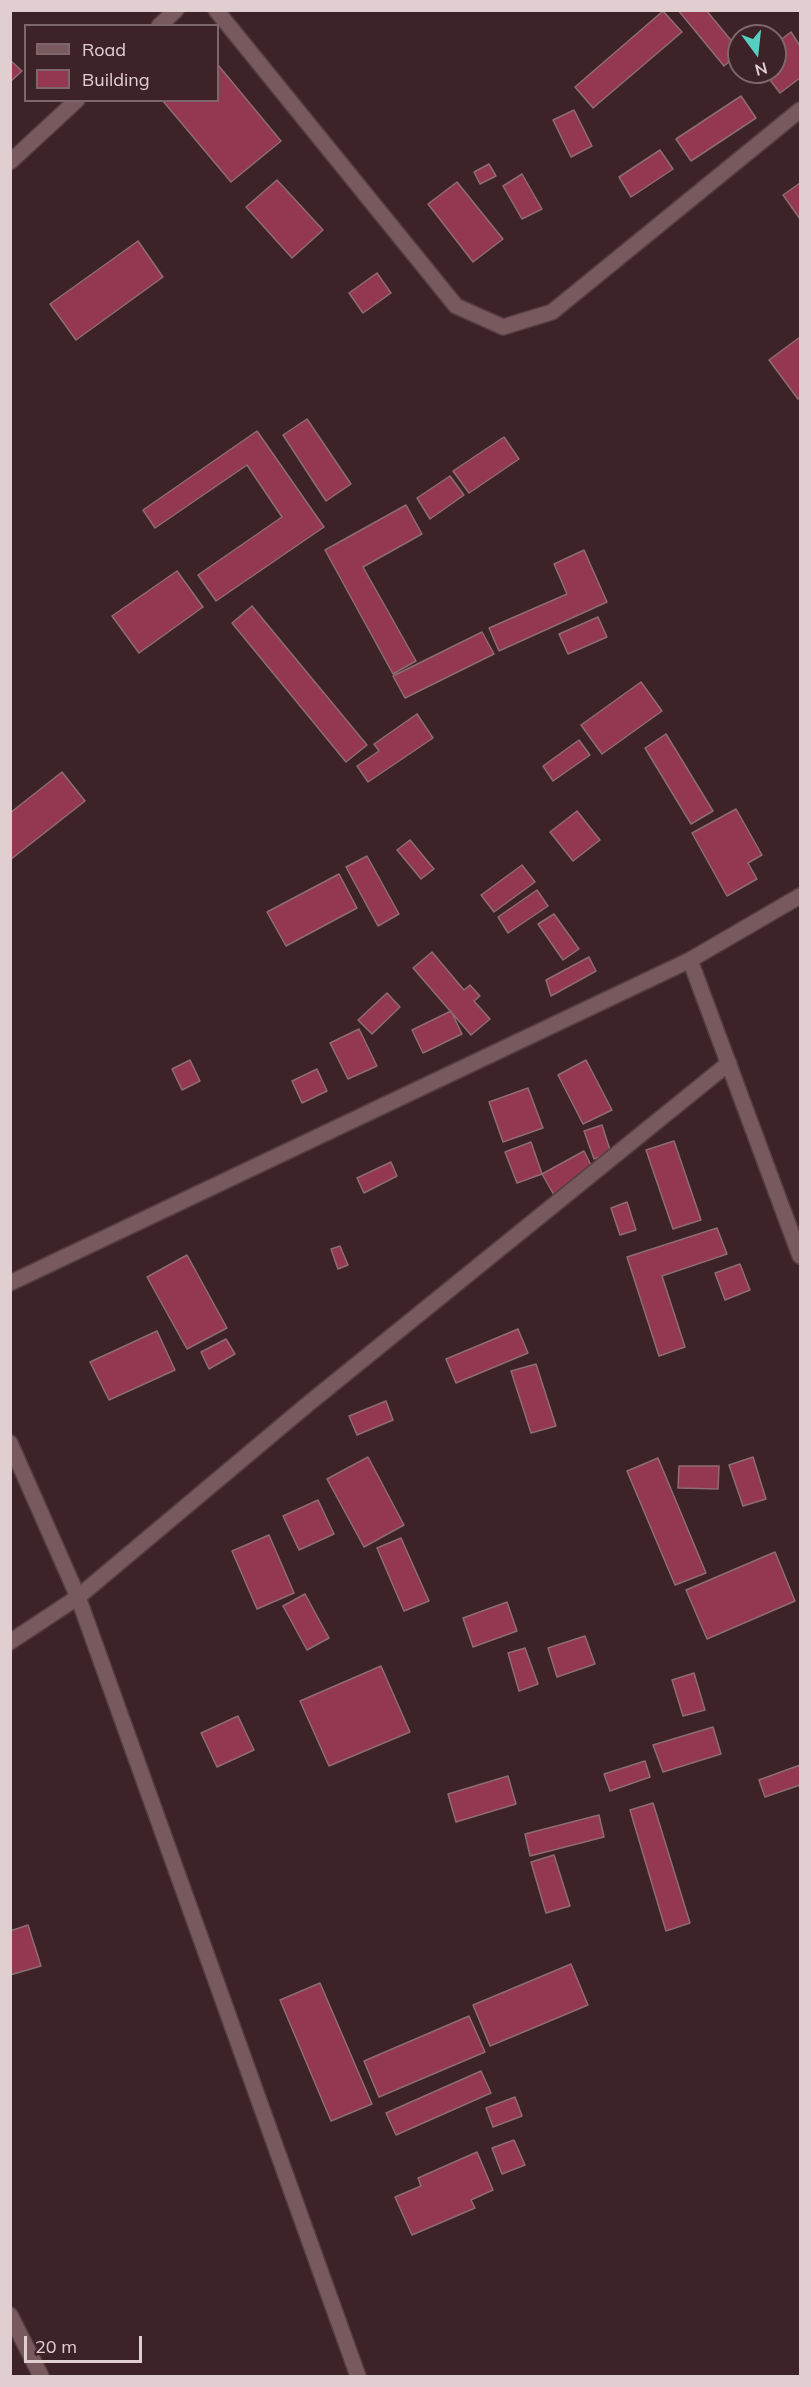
<!DOCTYPE html>
<html>
<head>
<meta charset="utf-8">
<style>
  body { margin:0 }
  #map { position:relative; width:811px; height:2387px; overflow:hidden; background:#3d2228; font-family:Mulish,sans-serif }
  canvas { display:block }
  .frame { position:absolute; inset:0; border:12px solid #e0ced1; pointer-events:none }
  .legend { position:absolute; left:24px; top:24px; width:195px; height:78px; box-sizing:border-box; background:#3d2228; border:2px solid #7e676c; margin:0; padding:8px 10px; list-style:none; font-size:18px; color:#e0ced1 }
  .legend li { display:flex; align-items:center; gap:12px; height:30px }
  .legend b { width:30px; border:2px solid #7e676c }
  .north { position:absolute; left:727px; top:24px; width:60px; height:60px; box-sizing:border-box; background:#3d2228; border:2px solid #7e676c; border-radius:50%; rotate:165deg; font-size:16px; font-weight:700; line-height:24px; text-align:center; color:#e0ced1 }
  .north::after { content:''; display:block; margin:auto; width:21px; height:27px; background:#57cec2; clip-path:polygon(50% 0,100% 100%,50% 72%,0 100%) }
  .scale { position:absolute; left:24px; top:2336px; width:118px; height:27px; box-sizing:border-box; border:3px solid #e0ced1; border-top:0; padding-left:8px; font-size:18px; line-height:21px; white-space:nowrap; color:#e0ced1; -webkit-text-stroke:4px #3d2228; paint-order:stroke }
</style>
</head>
<body>
<div id="map">
<canvas width="811" height="2387"></canvas>
<div class="frame"></div>
<ul class="legend">
<li><b style="height:8px;background:#77595e"></b>Road</li>
<li><b style="height:16px;background:#943851"></b>Building</li>
</ul>
<div class="north">N</div>
<div class="scale">20 m</div>
</div>
<script>
const c = document.querySelector('canvas').getContext('2d');
c.lineJoin = 'round';
function paint(path, color) { c.fillStyle = color; c.fill(path, 'evenodd'); }
const shape = rows => new Path2D(rows.map(r => 'M' + r).join(''));
function trace(path, color, width, dash) { c.strokeStyle = color; c.lineWidth = width; c.lineCap = dash ? 'butt' : 'round'; c.setLineDash(dash || []); c.stroke(path); }
const building = shape([
  [678,10,706,10,739,50,739,54,724,66,678,10],
  [663,11,682,32,593,108,575,87,663,11],
  [791,32,800,46,800,78,780,93,764,72,775,72,775,44,791,32],
  [10,60,22,71,10,82,10,60],
  [218,65,281,141,231,182,163,101,218,100,218,65],
  [741,96,756,118,691,161,676,139,741,96],
  [574,110,592,146,571,157,553,120,574,110],
  [660,150,673,169,631,197,619,177,660,150],
  [489,164,496,176,480,184,474,172,489,164],
  [522,174,542,209,522,219,503,186,522,174],
  [277,180,323,230,292,258,246,207,277,180],
  [457,182,503,239,473,262,428,204,457,182],
  [800,183,800,219,783,195,800,183],
  [138,241,163,277,76,340,50,304,138,241],
  [377,273,391,293,363,313,349,293,377,273],
  [800,337,800,397,798,399,769,360,800,337],
  [307,419,351,484,326,501,283,435,307,419],
  [257,431,324,527,216,601,198,575,282,517,247,465,155,528,143,510,257,431],
  [504,437,519,459,469,493,453,471,504,437],
  [450,476,464,495,430,519,417,498,450,476],
  [406,505,422,534,363,567,416,661,393,674,325,550,406,505],
  [584,550,607,602,499,651,489,628,567,594,554,564,584,550],
  [177,571,203,607,139,653,112,616,177,571],
  [252,606,367,745,346,762,232,623,252,606],
  [598,617,607,637,568,654,559,634,598,617],
  [482,632,494,654,405,698,393,676,482,632],
  [641,682,662,711,602,754,581,725,641,682],
  [417,714,433,738,368,782,357,766,379,751,374,744,417,714],
  [666,734,713,811,691,824,645,748,666,734],
  [579,740,590,755,553,781,543,766,579,740],
  [62,772,85,801,10,860,10,813,62,772],
  [736,809,762,855,748,863,757,879,727,896,692,833,736,809],
  [577,811,600,840,573,861,550,832,577,811],
  [410,840,434,869,421,879,397,850,410,840],
  [367,856,399,914,378,926,346,867,367,856],
  [522,865,535,882,494,912,481,895,522,865],
  [339,874,357,908,286,946,267,912,339,874],
  [537,890,548,906,508,933,498,917,537,890],
  [554,914,579,949,563,960,538,924,554,914],
  [432,952,464,990,470,985,480,996,474,1001,490,1019,471,1035,413,968,432,952],
  [589,957,596,971,551,996,546,980,589,957],
  [387,993,400,1007,372,1034,358,1020,387,993],
  [451,1011,462,1034,423,1053,412,1030,451,1011],
  [359,1029,377,1066,348,1079,330,1043,359,1029],
  [190,1060,200,1081,182,1090,172,1069,190,1060],
  [586,1060,612,1110,583,1124,558,1075,586,1060],
  [317,1069,327,1091,302,1103,292,1081,317,1069],
  [528,1088,543,1128,503,1142,489,1102,528,1088],
  [602,1125,611,1153,594,1159,584,1131,602,1125],
  [674,1141,701,1220,673,1229,646,1150,674,1141],
  [531,1142,542,1174,517,1183,505,1152,531,1142],
  [584,1151,595,1173,554,1195,542,1174,584,1151],
  [391,1162,397,1176,364,1193,357,1178,391,1162],
  [627,1202,636,1230,620,1235,611,1208,627,1202],
  [717,1228,727,1254,662,1276,685,1347,659,1356,627,1257,717,1228],
  [340,1246,348,1265,338,1269,331,1249,340,1246],
  [187,1255,227,1328,187,1349,147,1277,187,1255],
  [740,1264,750,1290,725,1300,715,1273,740,1264],
  [518,1329,528,1353,456,1383,446,1359,518,1329],
  [157,1331,175,1370,109,1400,90,1362,157,1331],
  [226,1339,235,1354,209,1369,201,1352,226,1339],
  [536,1364,556,1426,531,1433,511,1371,536,1364],
  [386,1401,393,1420,357,1435,349,1416,386,1401],
  [368,1457,404,1525,364,1547,327,1479,368,1457],
  [753,1457,766,1499,743,1506,729,1465,753,1457],
  [658,1458,706,1573,675,1585,627,1471,658,1458],
  [679,1466,719,1466,718,1489,678,1488,679,1466],
  [318,1500,334,1534,299,1550,283,1516,318,1500],
  [269,1535,294,1593,257,1609,232,1551,269,1535],
  [401,1538,429,1601,404,1611,377,1548,401,1538],
  [775,1552,795,1601,707,1639,686,1590,775,1552],
  [305,1594,329,1638,307,1650,283,1606,305,1594],
  [507,1602,517,1631,473,1647,463,1618,507,1602],
  [585,1636,595,1664,557,1677,548,1648,585,1636],
  [525,1648,538,1684,519,1691,508,1653,525,1648],
  [381,1666,410,1732,329,1766,300,1701,381,1666],
  [694,1673,705,1710,683,1716,672,1680,694,1673],
  [238,1716,254,1750,217,1767,201,1733,238,1716],
  [713,1727,721,1754,663,1772,653,1745,713,1727],
  [645,1761,650,1777,610,1791,604,1774,645,1761],
  [800,1765,800,1785,765,1797,759,1780,800,1765],
  [508,1776,516,1804,456,1822,448,1794,508,1776],
  [653,1803,690,1923,666,1931,630,1810,653,1803],
  [599,1815,604,1837,530,1856,525,1834,599,1815],
  [554,1855,570,1906,546,1913,531,1862,554,1855],
  [28,1925,41,1966,10,1975,10,1931,28,1925],
  [571,1964,588,2005,490,2046,473,2005,571,1964],
  [320,1983,372,2104,331,2121,280,2000,320,1983],
  [469,2016,485,2052,379,2097,364,2061,469,2016],
  [481,2071,491,2093,396,2135,386,2113,481,2071],
  [515,2097,522,2116,493,2127,486,2108,515,2097],
  [514,2140,525,2165,502,2174,492,2148,514,2140],
  [477,2152,493,2190,471,2200,475,2208,412,2235,395,2197,421,2186,418,2178,477,2152]
]);
paint(building, '#943851');
trace(building, '#8d6d73', 1.5);
const street = shape([
  [216,10,456,306,503,327,552,312,800,110],
  [159,26,176,10],
  [10,162,77,100],
  [690,960,800,1256],
  [10,1283,690,960,800,896],
  [10,1443,78,1597,358,2376],
  [10,1642,78,1597,308,1404,729,1063],
  [10,2315,41,2376]
]);
trace(street, '#543e43', 18);
trace(street, '#77595e', 15);
</script>
</body>
</html>
